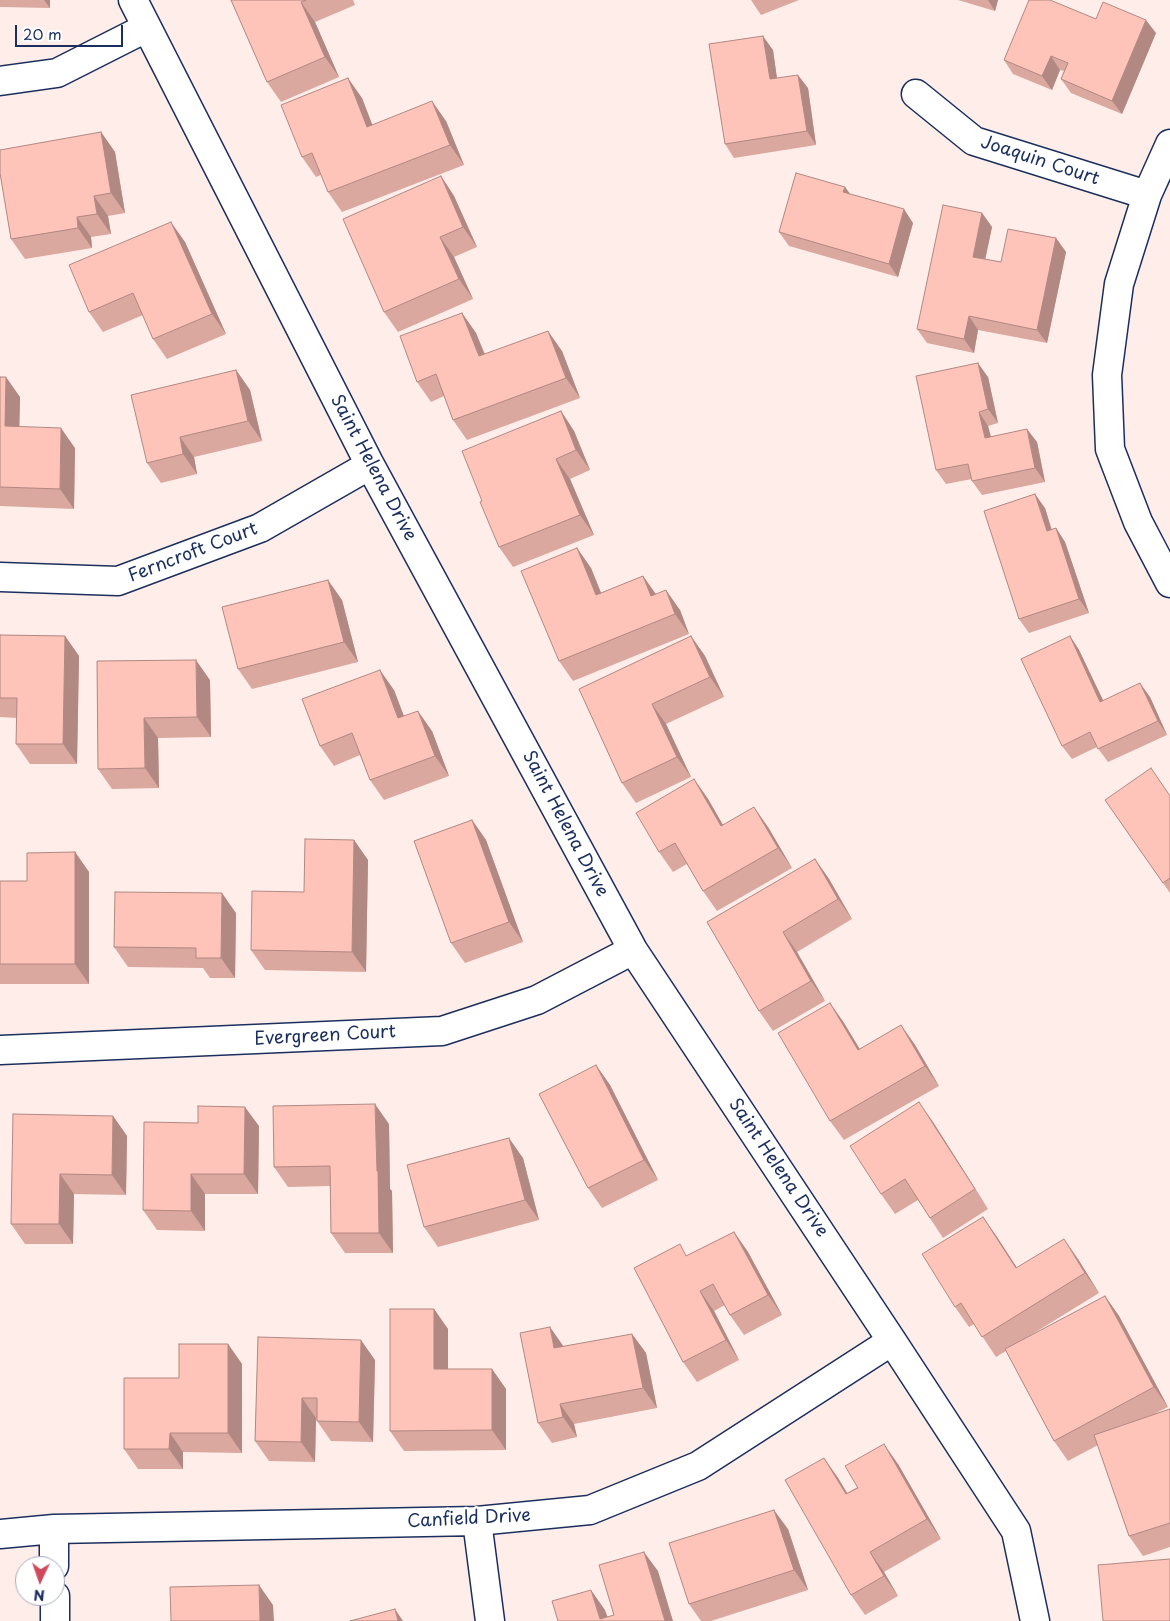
<!DOCTYPE html>
<html>
<head>
<meta charset="utf-8">
<style>
  body { margin:0 }
  #map { position:relative; width:1170px; height:1621px; overflow:hidden; background:#ffedea; font-family:"Playpen Sans",sans-serif }
  canvas { display:block }
  .north { position:absolute; left:15px; top:1556px; width:50px; height:50px; box-sizing:border-box; background:#fff; border:1px solid #a4acbf; border-radius:50%; rotate:183deg; font-size:14px; font-weight:700; line-height:20px; text-align:center; color:#1b2f5e }
  .north::after { content:''; display:block; margin:auto; width:18px; height:22px; background:#d1495b; clip-path:polygon(50% 0,100% 100%,50% 72%,0 100%) }
  .scale { position:absolute; left:15px; top:25px; width:108px; height:22px; box-sizing:border-box; border:2px solid #1b2f5e; border-top:0; padding-left:6px; font-size:15px; line-height:18px; white-space:nowrap; color:#1b2f5e; -webkit-text-stroke:4px #fff; paint-order:stroke }
</style>
</head>
<body>
<div id="map">
<canvas width="1170" height="1621"></canvas>
<div class="north">N</div>
<div class="scale">20 m</div>
</div>
<script>
const c = document.querySelector('canvas').getContext('2d');
c.lineJoin = 'round';
const shape = rows => new Path2D(rows.map(r => 'M' + r).join(''));
function trace(path, color, width, dash) { c.strokeStyle = color; c.lineWidth = width; c.lineCap = dash ? 'butt' : 'round'; c.setLineDash(dash || []); c.stroke(path); }
function paint(path, color) { c.fillStyle = color; c.fill(path, 'evenodd'); }
function write(font, color, halo, rows, align = 'center') {
  c.font = font + ' "Playpen Sans",sans-serif'; c.lineWidth = 5; c.setLineDash([]); c.textBaseline = 'middle'; c.strokeStyle = halo; c.fillStyle = color; for (const [text, x, y, turn = 0] of rows) {
    c.save(); c.translate(x, y); c.rotate((+turn || 0) * Math.PI / 180); c.textAlign = isNaN(turn) ? turn : align; if (halo) c.strokeText(text, 0, 0); c.fillText(text, 0, 0); c.restore();
  }
}
const minor = shape([
  [133,0,370,465,633,950,892,1341,1016,1531,1035,1621],
  [0,81,57,73,146,28],
  [916,94,974,141,1147,195],
  [1170,144,1147,195,1119,284,1107,375,1110,449,1138,522,1170,583],
  [0,577,118,581,260,528,370,465],
  [0,1050,442,1031,537,1000,633,950],
  [477,1521,490,1621],
  [54,1529,54,1566],
  [0,1534,54,1529,477,1521,590,1510,698,1466,892,1341],
  [55,1596,55,1621]
]);
trace(minor, '#1b2f5e', 31);
trace(minor, '#fff', 28);
paint(shape([
  [0,0,50,0,50,8,0,7],
  [231,0,353,0,355,5,315,22,339,77,281,102,267,82],
  [751,0,799,0,761,15],
  [958,0,998,0,995,11],
  [1096,19,1156,33,1122,114,1071,93,1061,79,1064,71,1060,70,1052,90,1013,74,1004,60],
  [773,50,777,78,808,88,816,145,734,158,725,144],
  [362,98,372,125,446,121,464,165,342,212,328,192,321,175,316,177,302,157],
  [101,132,115,152,125,213,108,216,111,234,91,237,92,248,25,259,11,239],
  [441,176,454,196,477,247,454,257,473,299,398,332,384,312],
  [845,187,850,194,913,223,898,277,789,246,779,232],
  [982,213,992,227,985,259,1001,262,1056,238,1066,252,1047,343,978,330,974,353,927,343,917,329],
  [185,242,226,334,167,359,153,339,143,315,103,332,89,312],
  [462,313,476,333,485,354,562,351,580,398,467,440,453,420,444,396,431,402,417,382],
  [236,370,250,390,262,441,194,457,197,474,161,483,147,463],
  [0,377,20,397,19,427,75,448,74,509,0,506],
  [988,377,998,423,988,426,991,436,1037,442,1045,482,982,495,972,481,972,479,946,484,936,470],
  [561,411,574,431,590,470,570,479,594,535,513,567,499,547,482,501],
  [1045,508,1052,530,1056,528,1065,542,1089,613,1029,633,1019,619],
  [577,548,591,568,601,593,643,576,656,594,680,610,689,634,573,681,559,661],
  [342,600,358,662,252,689,238,669],
  [0,635,65,636,79,656,77,764,30,764,16,744,17,718,0,717],
  [691,636,705,656,724,697,666,724,691,777,636,803,622,783,579,689],
  [1070,636,1079,650,1103,700,1150,697,1167,735,1108,762,1097,747,1072,759,1062,746],
  [97,661,210,680,211,737,158,738,159,788,112,789,98,769],
  [394,690,404,716,432,731,449,776,384,800,370,780,360,755,334,766,320,746],
  [694,779,708,799,723,825,768,827,792,868,717,911,703,891,687,864,673,872,659,852],
  [1170,795,1170,893,1105,800],
  [472,820,486,840,523,942,465,963,451,943],
  [354,840,368,860,366,972,265,970,251,950,304,892],
  [75,852,89,872,89,984,0,984,0,881,27,881],
  [815,859,829,879,852,919,797,952,825,1001,773,1031,759,1011,707,922],
  [236,913,235,978,210,978,203,968,128,967,114,947],
  [830,1003,844,1023,860,1049,901,1025,915,1045,939,1086,844,1140,830,1121],
  [596,1065,610,1085,658,1180,602,1208,588,1188],
  [113,1116,127,1136,126,1195,74,1194,73,1244,25,1244,11,1224],
  [933,1122,988,1209,943,1238,918,1200,895,1214,881,1194],
  [198,1123,259,1126,258,1194,205,1194,205,1231,157,1230,143,1210],
  [389,1124,390,1189,392,1191,393,1253,345,1253,331,1233,330,1186,288,1187,274,1167],
  [523,1158,539,1220,438,1247,424,1227],
  [983,1217,997,1237,1017,1268,1078,1259,1099,1293,1026,1338,1105,1296,1119,1316,1168,1407,1154,1414,1170,1409,1170,1547,1143,1556,1129,1536,1098,1445,1068,1461,1054,1441,1006,1351,996,1357,974,1324,969,1327,955,1307],
  [734,1232,748,1252,782,1315,744,1335,730,1315,725,1305,714,1311,739,1360,697,1382,683,1362,688,1255],
  [434,1309,448,1329,448,1369,492,1369,506,1389,506,1450,404,1451,390,1431],
  [632,1334,646,1353,657,1408,574,1424,577,1437,552,1443,538,1423,564,1347],
  [258,1337,375,1360,373,1442,331,1441,317,1421,316,1418,315,1462,269,1461,255,1441],
  [228,1344,242,1364,242,1453,183,1452,183,1469,138,1469,124,1449,179,1378],
  [824,1458,838,1478,847,1493,898,1464,941,1539,884,1572,898,1596,865,1615,851,1595],
  [788,1529,808,1590,711,1621,701,1621,689,1604]
]), '#daa89f');
paint(shape([
  [44,0,50,0,50,8],
  [988,0,998,0,995,11],
  [301,2,315,22,339,77,325,57],
  [1146,20,1156,33,1122,114,1112,101],
  [763,36,773,50,779,93,770,79],
  [1051,56,1060,70,1052,90,1042,76],
  [798,75,808,88,816,145,807,131],
  [348,78,362,98,381,147,367,127],
  [432,101,446,121,464,165,450,145],
  [101,132,115,152,125,213,111,193],
  [441,176,454,196,477,247,463,227],
  [845,187,855,201,843,192],
  [94,196,108,216,111,234,97,214],
  [904,209,913,223,898,277,889,264],
  [982,213,992,227,983,270,973,257],
  [77,217,91,237,92,248,78,228],
  [171,222,185,242,226,334,212,314],
  [440,237,454,257,473,299,459,279],
  [1056,238,1066,252,1047,343,1037,330],
  [462,313,476,333,493,376,479,356],
  [969,316,978,330,974,353,964,339],
  [548,331,562,351,580,398,566,378],
  [978,363,988,377,998,423,988,409],
  [236,370,250,390,262,441,248,421],
  [6,377,20,397,19,446,5,426],
  [561,411,574,431,590,470,576,450],
  [979,412,988,426,994,451,985,438],
  [61,428,75,448,74,509,60,489],
  [1027,429,1037,442,1045,482,1035,468],
  [180,437,194,457,197,474,183,454],
  [556,459,570,479,594,535,580,515],
  [1035,494,1045,508,1056,545,1047,531],
  [1056,528,1065,542,1089,613,1079,599],
  [577,548,591,568,610,615,596,595],
  [643,576,657,596,651,596],
  [328,580,342,600,358,662,344,642],
  [666,590,680,610,689,634,675,614],
  [65,636,79,656,77,764,63,744],
  [691,636,705,656,724,697,710,677],
  [1070,636,1079,650,1110,715,1100,702],
  [196,660,210,680,211,737,197,717],
  [380,670,394,690,412,738,398,718],
  [1140,683,1150,697,1167,735,1158,721],
  [652,704,666,724,691,777,677,757],
  [418,711,432,731,449,776,435,756],
  [144,718,158,738,159,788,145,768],
  [694,779,708,799,735,846,721,826],
  [754,807,768,827,792,868,778,848],
  [472,820,486,840,523,942,509,922],
  [354,840,368,860,366,972,352,952],
  [75,852,89,872,89,984,75,964],
  [815,859,829,879,852,919,838,899],
  [222,893,236,913,235,978,221,958],
  [783,932,797,952,825,1001,811,981],
  [830,1003,844,1023,872,1070,858,1050],
  [901,1025,915,1045,939,1086,925,1066],
  [596,1065,610,1085,658,1180,644,1160],
  [919,1102,933,1122,988,1209,975,1189],
  [375,1104,389,1124,390,1189,392,1191,393,1253,379,1233,377,1171],
  [245,1107,259,1126,258,1194,244,1174],
  [113,1116,127,1136,126,1195,112,1175],
  [509,1138,523,1158,539,1220,525,1200],
  [60,1174,74,1194,73,1244,59,1224],
  [191,1174,205,1194,205,1231,191,1211],
  [983,1217,997,1237,1030,1288,1016,1268],
  [734,1232,748,1252,782,1315,768,1295],
  [1064,1239,1078,1259,1099,1293,1085,1273],
  [700,1291,714,1311,739,1360,726,1340],
  [1105,1296,1119,1316,1168,1407,1154,1387],
  [434,1309,448,1329,448,1389,434,1369],
  [550,1327,564,1347,554,1348],
  [632,1334,646,1353,657,1408,643,1388],
  [361,1340,375,1360,373,1442,359,1422],
  [228,1344,242,1364,242,1453,228,1433],
  [492,1369,506,1389,506,1450,492,1430],
  [302,1398,316,1418,315,1462,301,1442],
  [560,1404,574,1424,577,1437,563,1417],
  [170,1433,183,1452,183,1469,169,1449],
  [884,1444,898,1464,941,1539,927,1519],
  [824,1458,838,1478,860,1514,846,1494],
  [774,1510,788,1529,808,1590,794,1570],
  [644,1552,658,1571,673,1621,665,1621],
  [870,1552,884,1572,898,1596,884,1576],
  [259,1585,273,1605,274,1621,260,1621],
  [591,1590,605,1610,609,1621,600,1619],
  [395,1609,403,1621,398,1621]
]), '#b28882');
const building = shape([
  [231,0,306,0,301,2,325,57,267,82,231,0],
  [1029,0,1050,0,1096,19,1103,2,1146,20,1112,101,1061,79,1068,63,1051,56,1042,76,1004,60,1029,0],
  [763,36,770,79,798,75,807,131,725,144,709,44,763,36],
  [348,78,367,127,432,101,450,145,328,192,312,153,302,157,281,105,348,78],
  [101,132,111,193,94,196,97,214,77,217,78,228,11,239,0,173,0,150,101,132],
  [796,173,845,187,843,192,904,209,889,264,779,232,796,173],
  [441,176,463,227,440,237,459,279,384,312,343,219,441,176],
  [943,205,982,213,973,257,1001,262,1008,229,1056,238,1037,330,969,316,964,339,917,329,943,205],
  [171,222,212,314,153,339,133,293,89,312,69,265,171,222],
  [462,313,479,356,548,331,566,378,453,420,436,374,417,382,400,336,462,313],
  [978,363,988,409,979,412,985,438,1027,429,1035,468,972,481,968,464,936,470,916,376,978,363],
  [236,370,248,421,180,437,183,454,147,463,131,395,236,370],
  [0,377,6,377,5,426,61,428,60,489,0,487,0,377],
  [561,411,576,450,556,459,580,515,499,547,480,502,482,501,462,451,561,411],
  [1035,494,1047,531,1056,528,1079,599,1019,619,984,511,1035,494],
  [577,548,596,595,643,576,651,596,666,590,675,614,559,661,521,571,577,548],
  [328,580,344,642,238,669,222,607,328,580],
  [0,635,65,636,63,744,16,744,17,698,0,698,0,635],
  [691,636,710,677,652,704,677,757,622,783,579,689,691,636],
  [1070,636,1100,702,1140,683,1158,721,1098,749,1090,732,1062,746,1021,659,1070,636],
  [196,660,197,717,144,718,145,768,98,769,97,661,196,660],
  [380,670,398,718,418,711,435,756,370,780,352,733,320,746,302,699,380,670],
  [1151,768,1170,796,1170,878,1163,883,1105,800,1151,768],
  [694,779,721,826,754,807,778,848,703,891,675,843,659,852,636,813,694,779],
  [472,820,509,922,451,943,414,841,472,820],
  [305,839,354,840,352,952,251,950,252,891,304,892,305,839],
  [75,852,75,964,0,964,0,881,27,881,27,853,75,852],
  [815,859,838,899,783,932,811,981,759,1011,707,922,815,859],
  [115,892,222,893,221,958,196,958,196,948,114,947,115,892],
  [830,1003,858,1050,901,1025,925,1066,830,1121,778,1033,830,1003],
  [596,1065,644,1160,588,1188,539,1094,596,1065],
  [919,1102,975,1189,930,1218,905,1179,881,1194,850,1146,919,1102],
  [375,1104,377,1171,378,1171,379,1233,331,1233,330,1166,274,1167,273,1106,375,1104],
  [198,1106,245,1107,244,1174,191,1174,191,1211,143,1210,144,1122,198,1123,198,1106],
  [13,1114,113,1116,112,1175,60,1174,59,1224,11,1224,13,1114],
  [509,1138,525,1200,424,1227,407,1165,509,1138],
  [983,1217,1016,1268,1064,1239,1085,1273,982,1337,961,1303,955,1307,922,1254,983,1217],
  [734,1232,768,1295,730,1315,713,1284,700,1291,726,1340,683,1362,634,1268,680,1244,686,1256,734,1232],
  [1105,1296,1154,1387,1054,1441,1005,1349,1105,1296],
  [390,1309,434,1309,434,1369,492,1369,492,1430,390,1431,390,1309],
  [550,1327,554,1348,632,1334,643,1388,560,1404,563,1417,538,1423,520,1333,550,1327],
  [258,1337,361,1340,359,1422,317,1421,317,1398,302,1398,301,1442,255,1441,258,1337],
  [179,1344,228,1344,228,1433,170,1433,169,1449,124,1449,124,1378,179,1378,179,1344],
  [1170,1409,1170,1523,1129,1536,1094,1435,1170,1409],
  [884,1444,927,1519,870,1552,884,1576,851,1595,785,1480,824,1458,846,1494,858,1488,845,1466,884,1444],
  [774,1510,794,1570,689,1604,669,1543,774,1510],
  [644,1552,665,1621,558,1621,552,1601,591,1590,600,1619,614,1615,599,1565,644,1552],
  [1170,1559,1170,1621,1103,1621,1098,1565,1170,1559],
  [259,1585,260,1621,171,1621,170,1587,259,1585],
  [395,1609,398,1621,350,1621,395,1609]
]);
paint(building, '#fec3b9');
trace(building, '#b28882', 1);
write('18px', '#1b2f5e', '#fff', [
  ["Joaquin Court",1040,161,18],
  ["Saint Helena Drive",373,468,62],
  ["Ferncroft Court",193,553,-21],
  ["Saint Helena Drive",565,824,62],
  ["Evergreen Court",325,1036,-3],
  ["Saint Helena Drive",778,1168,56],
  ["Canfield Drive",469,1519,-3]
]);
</script>
</body>
</html>
